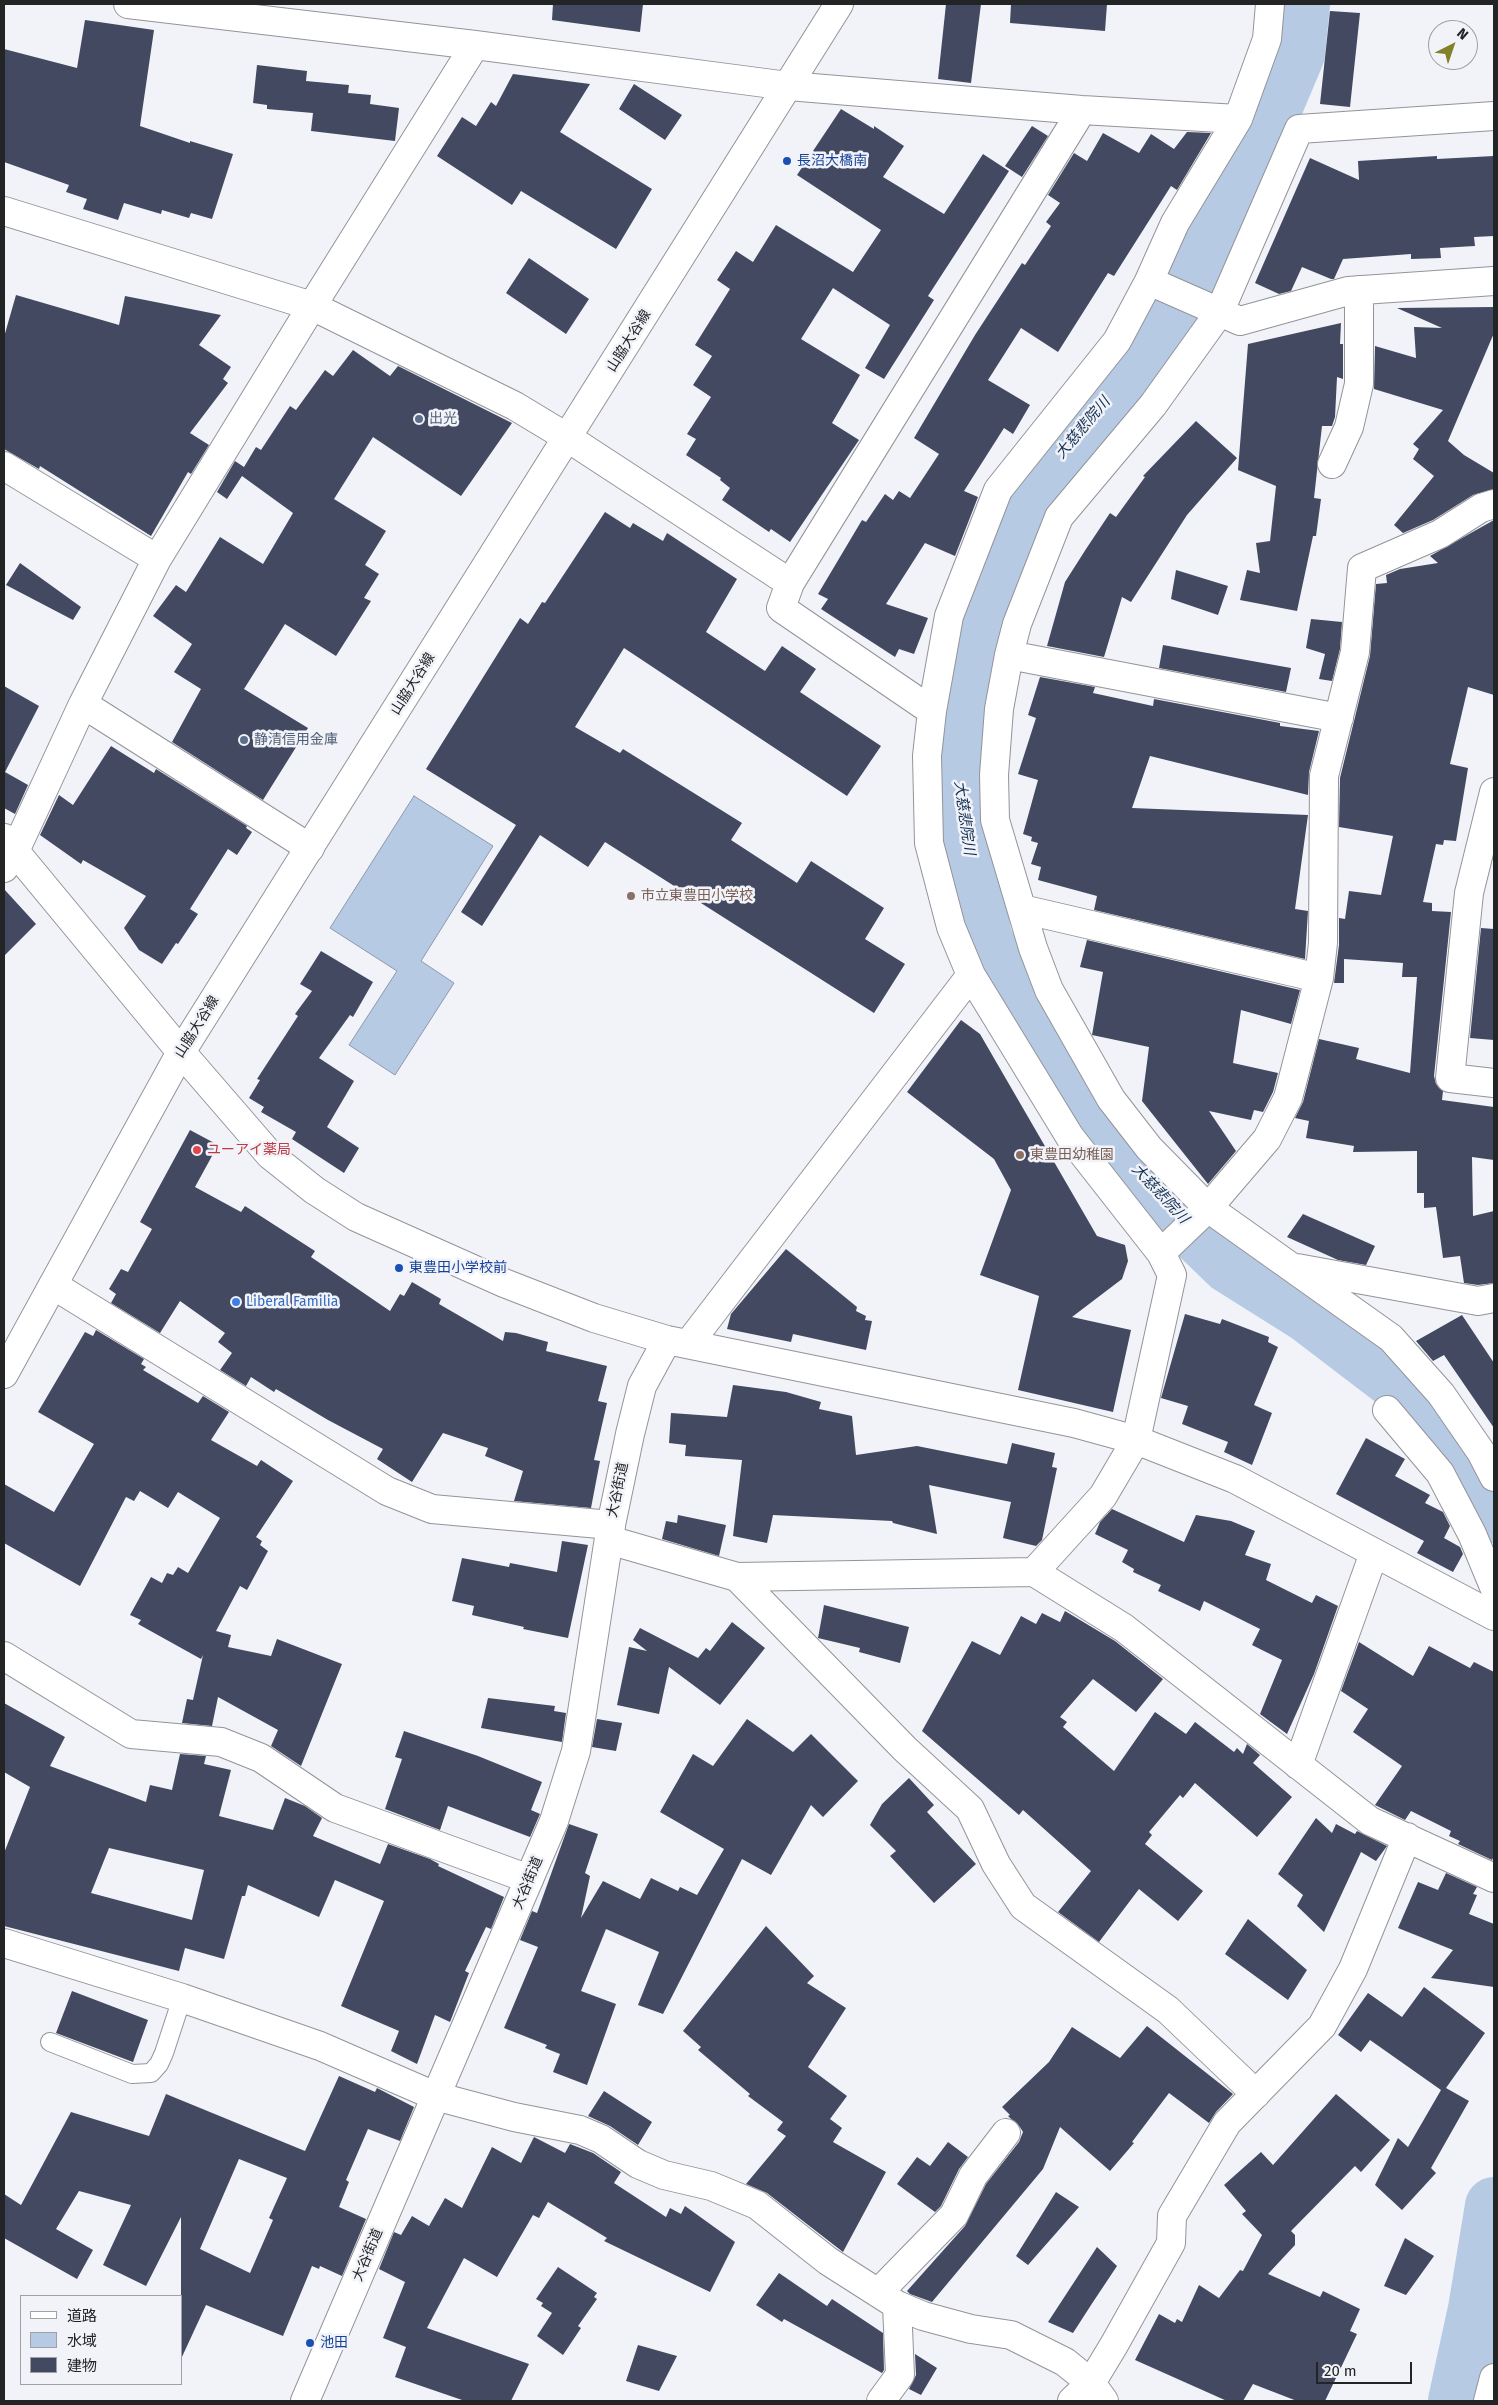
<!DOCTYPE html>
<html>
<head>
<meta charset="utf-8">
<style>
  body { margin:0 }
  #map { position:relative; width:1498px; height:2405px; overflow:hidden; background:#f2f3f9; font-family:"Fira Sans","Noto Sans JP",sans-serif }
  canvas { display:block }
  .frame { position:absolute; inset:0; border:5px solid #232426; pointer-events:none }
  .legend { position:absolute; left:20px; top:2295px; width:162px; height:90px; box-sizing:border-box; background:#f2f3f9; border:1px solid #9fa0a5; margin:0; padding:6px 9px; list-style:none; font-size:15px; color:#232426 }
  .legend li { display:flex; align-items:center; gap:10px; height:25px }
  .legend b { width:25px; border:1px solid #9fa0a5 }
  .north { position:absolute; left:1428px; top:20px; width:50px; height:50px; box-sizing:border-box; background:#f2f3f9; border:1px solid #9fa0a5; border-radius:50%; rotate:41deg; font-size:14px; font-weight:700; line-height:20px; text-align:center; color:#232426 }
  .north::after { content:''; display:block; margin:auto; width:18px; height:22px; background:#828029; clip-path:polygon(50% 0,100% 100%,50% 72%,0 100%) }
  .scale { position:absolute; left:1316px; top:2362px; width:96px; height:22px; box-sizing:border-box; border:2px solid #232426; border-top:0; padding-left:6px; font-size:15px; line-height:18px; white-space:nowrap; color:#232426; -webkit-text-stroke:4px #f2f3f9; paint-order:stroke }
</style>
</head>
<body>
<div id="map">
<canvas width="1498" height="2405"></canvas>
<div class="frame"></div>
<ul class="legend">
<li><b style="height:6px;background:#fff"></b>道路</li>
<li><b style="height:14px;background:#b6cae4"></b>水域</li>
<li><b style="height:14px;background:#424961"></b>建物</li>
</ul>
<div class="north">N</div>
<div class="scale">20 m</div>
</div>
<script>
const c = document.querySelector('canvas').getContext('2d');
c.lineJoin = 'round';
function paint(path, color) { c.fillStyle = color; c.fill(path, 'evenodd'); }
const shape = rows => new Path2D(rows.map(r => 'M' + r).join(''));
function trace(path, color, width, dash) { c.strokeStyle = color; c.lineWidth = width; c.lineCap = dash ? 'butt' : 'round'; c.setLineDash(dash || []); c.stroke(path); }
function write(font, color, halo, rows, align = 'center') {
  c.font = font + ' "Fira Sans","Noto Sans JP",sans-serif'; c.lineWidth = 5; c.setLineDash([]); c.textBaseline = 'middle'; c.strokeStyle = halo; c.fillStyle = color; for (const [text, x, y, turn = 0] of rows) {
    c.save(); c.translate(x, y); c.rotate((+turn || 0) * Math.PI / 180); c.textAlign = isNaN(turn) ? turn : align; if (halo) c.strokeText(text, 0, 0); c.fillText(text, 0, 0); c.restore();
  }
}
const water = shape([
  [414,796,493,846,421,961,454,983,395,1075,349,1045,397,971,330,928,414,796]
]);
paint(water, '#b6cae4');
trace(water, '#8a98ab', 1);
trace(shape([
  [1301,4,1296,54,1236,196,1158,336,1076,439,1030,488,965,702,957,784,983,937,1014,1008,1056,1069,1151,1189,1230,1265,1308,1314,1401,1385,1468,1466,1494,1514],
  [1457,2401,1477,2309,1494,2206]
]), '#b6cae4', 58);
paint(shape([
  [553,4,643,4,640,32,552,20],
  [946,4,981,4,971,83,938,79],
  [1011,4,1107,4,1105,31,1010,23],
  [1330,11,1360,13,1350,107,1320,104],
  [85,20,154,30,140,126,190,143,190,141,233,154,212,219,191,213,189,218,162,210,161,214,124,203,118,220,83,209,87,199,66,192,69,185,4,162,4,49,77,68],
  [257,65,307,71,306,81,349,85,348,93,371,95,370,104,399,108,395,141,311,131,313,113,267,109,267,105,253,103],
  [513,74,590,84,560,132,652,189,616,249,521,191,512,205,437,156,462,117,476,126,491,102,496,106],
  [634,84,682,115,665,140,619,109],
  [841,109,874,129,874,126,904,146,883,177,944,214,983,154,1009,171,928,296,934,300,884,379,865,368,890,325,833,288,801,339,860,375,832,423,859,440,790,542,771,529,769,532,722,500,730,488,720,480,721,478,686,455,696,439,687,434,711,397,693,385,712,356,695,345,730,289,717,280,736,251,753,262,776,225,853,272,881,230,797,175],
  [1032,126,1048,136,1022,177,1005,166],
  [1187,132,1211,133,1177,190,1171,186,1114,276,1108,273,1058,352,1021,328,988,380,1030,405,1013,434,1004,428,964,491,978,497,955,556,925,543,886,604,928,618,914,654,899,649,895,657,821,609,828,599,818,594,862,520,866,522,885,494,893,500,899,491,910,498,939,454,914,438,975,335,1022,263,1025,265,1051,226,1046,222,1060,203,1048,195,1074,153,1087,161,1103,133,1139,153,1151,134,1174,149],
  [1437,156,1437,159,1494,156,1494,236,1474,237,1475,246,1440,248,1441,258,1411,259,1411,254,1343,259,1334,279,1331,279,1302,267,1291,291,1279,294,1255,283,1310,158,1359,180,1358,161],
  [529,258,589,299,566,334,506,293],
  [16,295,119,325,125,296,221,315,199,345,231,367,223,379,228,383,190,433,209,445,191,474,188,472,151,536,40,466,39,469,4,449,4,337],
  [1494,307,1494,333,1448,441,1464,455,1494,473,1494,489,1473,495,1433,520,1403,533,1394,525,1434,476,1413,459,1419,449,1413,444,1443,410,1374,389,1375,346,1416,358,1414,327,1442,328,1397,308],
  [1341,323,1340,344,1343,344,1343,379,1337,377,1335,417,1332,426,1322,426,1314,498,1321,499,1316,536,1313,536,1297,611,1240,600,1247,570,1260,573,1256,543,1270,541,1276,486,1238,470,1248,344],
  [353,350,390,376,398,366,512,423,461,496,373,437,334,499,386,531,365,565,379,574,364,598,371,601,336,656,285,624,244,689,308,728,263,800,172,742,201,689,174,672,192,644,153,616,176,585,186,592,220,537,263,564,293,513,242,476,227,499,217,492,235,461,244,467,256,447,261,450,290,406,296,410,325,370,333,376],
  [1196,421,1237,458,1187,515,1131,602,1122,597,1104,657,1047,646,1065,582,1086,549,1110,513,1116,517,1145,477,1143,476],
  [605,512,630,528,633,523,663,541,667,533,737,579,706,632,765,671,782,646,816,669,800,692,881,746,847,796,624,648,575,727,620,753,623,749,742,823,731,840,797,883,811,861,884,908,865,939,905,964,874,1013,605,842,588,867,540,835,482,926,461,912,516,825,426,769,520,618,528,624,542,602,545,603],
  [1494,520,1494,695,1468,687,1450,764,1468,768,1456,841,1444,840,1443,845,1436,844,1423,902,1432,903,1432,911,1451,912,1434,1076,1436,1084,1443,1091,1442,1100,1494,1107,1494,1160,1472,1157,1473,1216,1494,1211,1494,1283,1478,1285,1464,1283,1460,1256,1443,1258,1436,1207,1424,1208,1424,1193,1417,1193,1417,1151,1353,1152,1354,1146,1306,1138,1309,1121,1295,1118,1303,1102,1319,1039,1359,1048,1356,1059,1410,1073,1417,977,1402,977,1403,963,1344,959,1344,983,1334,983,1339,945,1339,918,1345,919,1349,891,1381,895,1393,836,1339,827,1340,778,1370,656,1376,584,1387,583,1386,575,1400,569,1438,563,1430,556],
  [20,563,81,607,73,620,6,585],
  [1176,570,1228,586,1218,615,1171,599],
  [1311,619,1342,622,1340,649,1332,681,1319,679,1325,654,1306,648],
  [1163,645,1291,668,1286,692,1159,668],
  [1040,677,1095,687,1093,693,1153,706,1154,699,1280,723,1280,726,1319,731,1309,772,1308,795,1150,756,1132,808,1308,815,1295,909,1308,911,1305,959,1094,910,1097,896,1038,880,1041,867,1031,864,1038,843,1031,841,1032,837,1023,834,1038,780,1018,774,1036,718,1028,715],
  [4,686,39,706,5,772,28,785,15,814,4,808],
  [111,746,154,773,156,769,247,826,246,828,252,832,237,855,228,849,190,909,198,914,178,944,176,943,162,964,139,950,124,928,146,896,83,860,81,864,40,835,59,795,73,805],
  [4,889,36,924,4,956],
  [1481,928,1494,929,1494,1040,1470,1038],
  [1087,940,1300,990,1291,1024,1241,1010,1233,1063,1278,1073,1273,1092,1263,1112,1254,1110,1251,1120,1209,1111,1236,1151,1208,1184,1142,1101,1149,1047,1092,1035,1103,972,1080,967],
  [321,951,373,982,353,1017,350,1015,319,1058,354,1081,327,1127,359,1148,344,1173,292,1139,296,1132,261,1112,264,1107,249,1098,260,1080,257,1079,298,1016,295,1014,312,991,300,984],
  [961,1020,980,1034,1097,1236,1125,1245,1128,1261,1122,1279,1072,1317,1131,1330,1113,1412,1018,1390,1039,1296,980,1275,1011,1190,994,1159,907,1092],
  [190,1130,218,1145,195,1187,241,1212,245,1206,315,1251,311,1257,390,1311,400,1294,404,1296,412,1282,441,1299,439,1304,503,1341,505,1332,516,1333,548,1342,546,1351,607,1366,598,1401,607,1403,594,1460,600,1461,591,1508,514,1501,523,1471,485,1456,488,1448,443,1433,412,1482,377,1459,383,1449,328,1420,276,1389,274,1392,251,1377,246,1386,220,1370,232,1353,218,1342,225,1333,180,1301,160,1333,111,1303,116,1294,109,1289,121,1269,128,1272,152,1229,140,1222],
  [1303,1214,1375,1246,1366,1265,1338,1260,1287,1237],
  [786,1249,857,1307,856,1311,866,1316,865,1320,872,1321,866,1350,793,1334,791,1342,727,1329,731,1314],
  [1185,1314,1220,1324,1222,1319,1269,1337,1268,1342,1278,1347,1254,1405,1272,1413,1252,1465,1224,1452,1228,1442,1182,1424,1188,1406,1161,1398],
  [1462,1315,1494,1363,1494,1428,1444,1355,1433,1361,1416,1341],
  [96,1330,144,1359,141,1364,146,1367,143,1370,198,1403,203,1396,229,1412,211,1440,257,1466,261,1460,293,1481,256,1537,262,1541,260,1545,268,1551,247,1590,240,1586,216,1631,231,1635,228,1647,271,1656,277,1639,342,1664,301,1766,271,1746,278,1730,218,1697,212,1726,182,1723,187,1699,193,1700,203,1655,201,1659,138,1624,141,1620,130,1615,151,1577,162,1583,167,1573,173,1575,178,1567,188,1573,220,1518,178,1492,168,1508,140,1491,134,1501,126,1497,80,1586,4,1543,4,1484,54,1512,94,1444,38,1412,85,1332,93,1336],
  [733,1385,786,1392,821,1402,819,1409,852,1416,856,1455,917,1446,1007,1464,1012,1443,1055,1453,1052,1467,1057,1468,1042,1540,1036,1546,1003,1538,1011,1502,929,1485,937,1534,893,1523,892,1521,773,1515,767,1543,733,1536,742,1460,685,1456,686,1445,669,1443,671,1413,727,1417],
  [1366,1438,1405,1459,1395,1476,1430,1495,1425,1503,1443,1512,1450,1526,1444,1538,1460,1547,1463,1554,1453,1572,1417,1553,1424,1541,1336,1494],
  [1112,1509,1184,1542,1196,1515,1231,1521,1255,1531,1245,1555,1271,1564,1266,1580,1312,1603,1316,1595,1338,1606,1314,1674,1287,1734,1260,1714,1282,1660,1252,1645,1260,1629,1204,1601,1200,1611,1158,1591,1161,1585,1133,1572,1134,1569,1122,1562,1128,1550,1095,1534,1100,1522],
  [678,1515,726,1525,719,1556,662,1539,666,1521,677,1523],
  [562,1541,588,1545,568,1638,523,1629,524,1627,472,1615,474,1606,452,1601,462,1558,509,1567,510,1563,557,1572],
  [824,1605,909,1627,900,1663,859,1652,860,1648,818,1638],
  [1065,1611,1115,1641,1163,1679,1136,1712,1093,1679,1060,1717,1067,1722,1063,1727,1114,1771,1155,1712,1186,1734,1195,1722,1234,1752,1237,1748,1243,1754,1247,1744,1260,1755,1253,1763,1292,1797,1257,1837,1195,1783,1183,1798,1180,1795,1149,1832,1152,1835,1145,1844,1203,1891,1178,1921,1139,1889,1099,1942,1058,1912,1091,1871,1023,1810,1019,1815,922,1731,972,1641,1000,1655,1021,1616,1036,1624,1042,1613,1060,1622],
  [732,1622,765,1648,720,1705,669,1667,659,1714,617,1705,629,1647,647,1651,633,1640,640,1628,698,1658,706,1648,710,1651],
  [1359,1642,1413,1676,1429,1646,1470,1668,1474,1662,1494,1672,1494,1856,1492,1860,1458,1844,1460,1841,1449,1836,1451,1831,1411,1811,1405,1820,1375,1805,1402,1766,1353,1732,1368,1709,1341,1691],
  [488,1698,555,1706,554,1711,566,1713,562,1742,481,1728],
  [4,1703,65,1737,50,1766,146,1802,150,1785,172,1790,180,1754,206,1756,204,1764,231,1770,219,1816,273,1830,285,1798,305,1806,322,1818,313,1836,380,1864,388,1844,430,1859,439,1864,438,1866,504,1897,491,1929,486,1927,465,1971,469,1973,450,2022,435,2015,417,2064,391,2051,399,2031,341,2006,384,1901,335,1880,319,1917,248,1885,245,1896,242,1896,224,1959,185,1948,179,1971,4,1926,4,1853,30,1787,4,1772],
  [109,1848,204,1870,192,1920,91,1893],
  [597,1719,622,1723,616,1751,592,1747],
  [747,1719,793,1752,811,1734,858,1781,823,1817,811,1805,771,1875,742,1859,663,2014,638,2005,659,1952,606,1929,581,1991,616,2004,587,2085,553,2072,560,2054,545,2048,547,2045,504,2028,538,1947,520,1940,532,1911,537,1913,569,1824,598,1834,585,1873,590,1876,581,1918,603,1881,640,1899,651,1878,678,1891,680,1887,697,1895,724,1849,660,1812,693,1754,713,1766],
  [404,1731,478,1756,542,1782,531,1810,540,1814,530,1837,448,1806,440,1830,385,1809,402,1759,395,1757],
  [909,1778,934,1805,927,1812,976,1864,934,1903,890,1856,896,1851,870,1825,882,1804],
  [1316,1818,1332,1833,1336,1824,1355,1834,1357,1831,1387,1846,1376,1861,1361,1852,1324,1932,1297,1906,1303,1895,1278,1874],
  [1446,1873,1477,1887,1473,1894,1477,1895,1469,1914,1494,1924,1494,1987,1431,1978,1453,1950,1398,1928,1418,1882,1438,1890],
  [1248,1919,1307,1970,1288,2000,1225,1954],
  [766,1926,814,1976,807,1983,846,2008,808,2067,847,2096,830,2119,842,2128,833,2142,886,2172,843,2252,767,2193,746,2184,786,2136,777,2130,783,2122,748,2096,750,2094,698,2050,701,2047,683,2031],
  [1424,1987,1485,2033,1446,2088,1469,2101,1431,2168,1436,2173,1402,2210,1375,2185,1398,2138,1408,2147,1441,2090,1370,2040,1361,2052,1338,2035,1368,1993,1402,2017],
  [72,1991,148,2020,133,2062,56,2033],
  [1147,2026,1233,2094,1216,2112,1209,2123,1169,2093,1132,2142,1134,2143,1110,2171,1060,2127,1043,2169,932,2302,910,2294,907,2291,965,2226,986,2184,1019,2142,1023,2132,1020,2127,1008,2116,1010,2115,1002,2107,1049,2062,1072,2027,1120,2058],
  [339,2076,375,2092,377,2088,414,2107,400,2141,368,2129,346,2180,349,2182,339,2207,366,2219,342,2276,320,2266,319,2269,312,2266,283,2336,206,2305,181,2359,181,2217,146,2286,103,2265,131,2205,79,2191,56,2229,93,2250,77,2279,4,2238,4,2194,21,2205,71,2112,149,2136,166,2094,305,2151],
  [239,2159,287,2178,269,2218,273,2220,250,2273,200,2249],
  [604,2091,652,2122,638,2145,610,2126,588,2116],
  [1336,2094,1390,2140,1361,2172,1355,2166,1291,2231,1295,2235,1295,2245,1268,2274,1320,2297,1323,2291,1360,2309,1350,2331,1357,2334,1325,2401,1297,2401,1253,2384,1243,2401,1227,2401,1135,2360,1159,2314,1175,2323,1177,2319,1182,2322,1199,2285,1219,2298,1240,2270,1243,2271,1262,2235,1242,2214,1246,2211,1224,2185,1261,2152,1273,2165],
  [534,2137,565,2153,570,2144,593,2153,621,2172,614,2183,666,2217,670,2208,681,2214,685,2206,735,2242,710,2292,604,2241,607,2238,548,2202,539,2218,533,2215,497,2277,464,2258,427,2328,529,2364,511,2401,465,2401,395,2377,406,2347,383,2338,405,2282,379,2269,394,2232,401,2235,412,2216,429,2226,445,2198,462,2208,492,2147,521,2163],
  [948,2142,968,2157,959,2169,941,2206,935,2212,897,2184,917,2157,930,2166],
  [1056,2192,1079,2207,1028,2265,1016,2256],
  [1405,2238,1434,2256,1406,2295,1384,2286],
  [1097,2247,1117,2266,1093,2302,1073,2333,1048,2322],
  [558,2267,597,2293,594,2297,597,2299,578,2326,581,2328,563,2355,537,2336,552,2313,541,2306,543,2303,536,2299],
  [779,2273,827,2306,832,2299,883,2333,884,2370,882,2373,784,2319,782,2322,756,2305],
  [638,2345,677,2356,659,2391,626,2381],
  [915,2354,937,2368,921,2395,909,2389,916,2375]
]), '#424961');
const lane = shape([
  [50,2042,132,2074,151,2073,159,2064,164,2053,182,1998]
]);
const street = shape([
  [128,4,475,45,788,86,1082,110,1238,119],
  [1494,116,1299,129,1219,313,1153,405,1059,517,1017,624,1009,655,999,709,994,775,995,820,1033,948,1049,990,1111,1099,1149,1148,1208,1208,1391,1338,1441,1394,1481,1452,1494,1477],
  [4,211,312,306,515,406,568,438,790,583,781,608,932,711],
  [1149,281,1240,321,1348,291,1494,281],
  [1332,464,1349,427,1359,384,1359,290],
  [4,466,157,559],
  [790,583,1082,110],
  [1009,655,1339,718],
  [83,704,310,848],
  [1494,792,1469,893,1450,1078,1494,1083],
  [4,868,15,851,83,704,157,559,312,306,475,45],
  [1022,909,1319,978],
  [1161,1253,1208,1208,1267,1139,1288,1098,1319,978,1323,943,1324,776,1355,652,1362,568,1440,534,1481,508,1494,504],
  [1297,1268,1478,1301,1494,1298],
  [53,1285,387,1491,432,1509,611,1525],
  [689,1343,971,975],
  [1387,1410,1440,1473,1472,1534,1494,1587],
  [609,1540,737,1577,1034,1572,1124,1628,1370,1821,1494,1878],
  [1034,1572,1103,1496,1136,1440,1172,1275,1161,1253,1070,1137,971,975,951,927,929,843,927,756,932,711,949,616,998,490,1117,341,1149,281,1175,223,1238,119,1267,39,1270,4],
  [737,1577,905,1749,970,1809,996,1864,1023,1906,1168,2010,1256,2094],
  [4,1656,131,1734,221,1742,261,1758,335,1808,529,1879],
  [1298,1765,1374,1553],
  [4,1943,182,1998,320,2046,435,2096,514,2117,580,2130,601,2139,638,2164,664,2175,711,2186,757,2205,828,2261,897,2305,923,2316,971,2329,1011,2335,1065,2362,1091,2383,1104,2401],
  [878,2293,954,2215,973,2176,1006,2133],
  [881,2401,900,2375,897,2305],
  [1072,2401,1091,2383,1114,2345,1171,2243,1172,2216,1227,2123,1322,2026,1353,1969,1407,1837],
  [1488,2401,1494,2378]
]);
const secondary = shape([
  [4,838,181,1052,270,1155,314,1190,356,1217,504,1283,594,1318,667,1340,1074,1423,1136,1440,1235,1479,1494,1616],
  [305,2401,554,1821,576,1751,611,1525,630,1434,642,1386,667,1340]
]);
const primary = shape([
  [4,1374,181,1052,839,4]
]);
trace(lane, '#93949a', 20);
trace(street, '#93949a', 30);
trace(secondary, '#93949a', 30);
trace(primary, '#93949a', 30);
trace(lane, '#fff', 18);
trace(street, '#fff', 28);
trace(secondary, '#fff', 28);
trace(primary, '#fff', 28);
for (const [x, y, r, color] of [
  [787,161,5,"#1a4fb4"],
  [419,419,5,"#5c6f8a"],
  [244,740,5,"#5c6f8a"],
  [631,896,5,"#8d6e63"],
  [197,1150,5,"#e0444e"],
  [1020,1155,5,"#8d6e63"],
  [399,1268,5,"#1a4fb4"],
  [236,1302,5,"#3f7fe0"],
  [310,2343,5,"#1a4fb4"]
]) { const dot = new Path2D(); dot.arc(x, y, r, 0, 2 * Math.PI); c.fillStyle = color; c.fill(dot); trace(dot, '#f2f3f9', 2); }
write('14px', '#164399', '#f2f3f9', [
  ["長沼大橋南",797,161],
  ["東豊田小学校前",409,1268],
  ["池田",320,2343]
], 'left');
write('14px', '#232426', '#f2f3f9', [
  ["山脇大谷線",629,341,-58],
  ["山脇大谷線",413,684,-58],
  ["山脇大谷線",197,1027,-58],
  ["大谷街道",618,1490,-78],
  ["大谷街道",528,1883,-67],
  ["大谷街道",368,2255,-67]
]);
write('14px', '#4e5e75', '#f2f3f9', [
  ["出光",429,419],
  ["静清信用金庫",254,740]
], 'left');
write('14px', '#785e54', '#f2f3f9', [
  ["市立東豊田小学校",641,896],
  ["東豊田幼稚園",1030,1155]
], 'left');
write('14px', '#be3a42', '#f2f3f9', [
  ["ユーアイ薬局",207,1150]
], 'left');
write('14px', '#366cbe', '#f2f3f9', [
  ["Liberal Familia",246,1302]
], 'left');
write('italic 15px', '#123053', '#f2f3f9', [
  ["大慈悲院川",1083,428,-50],
  ["大慈悲院川",964,818,82],
  ["大慈悲院川",1160,1194,47]
]);
</script>
</body>
</html>
